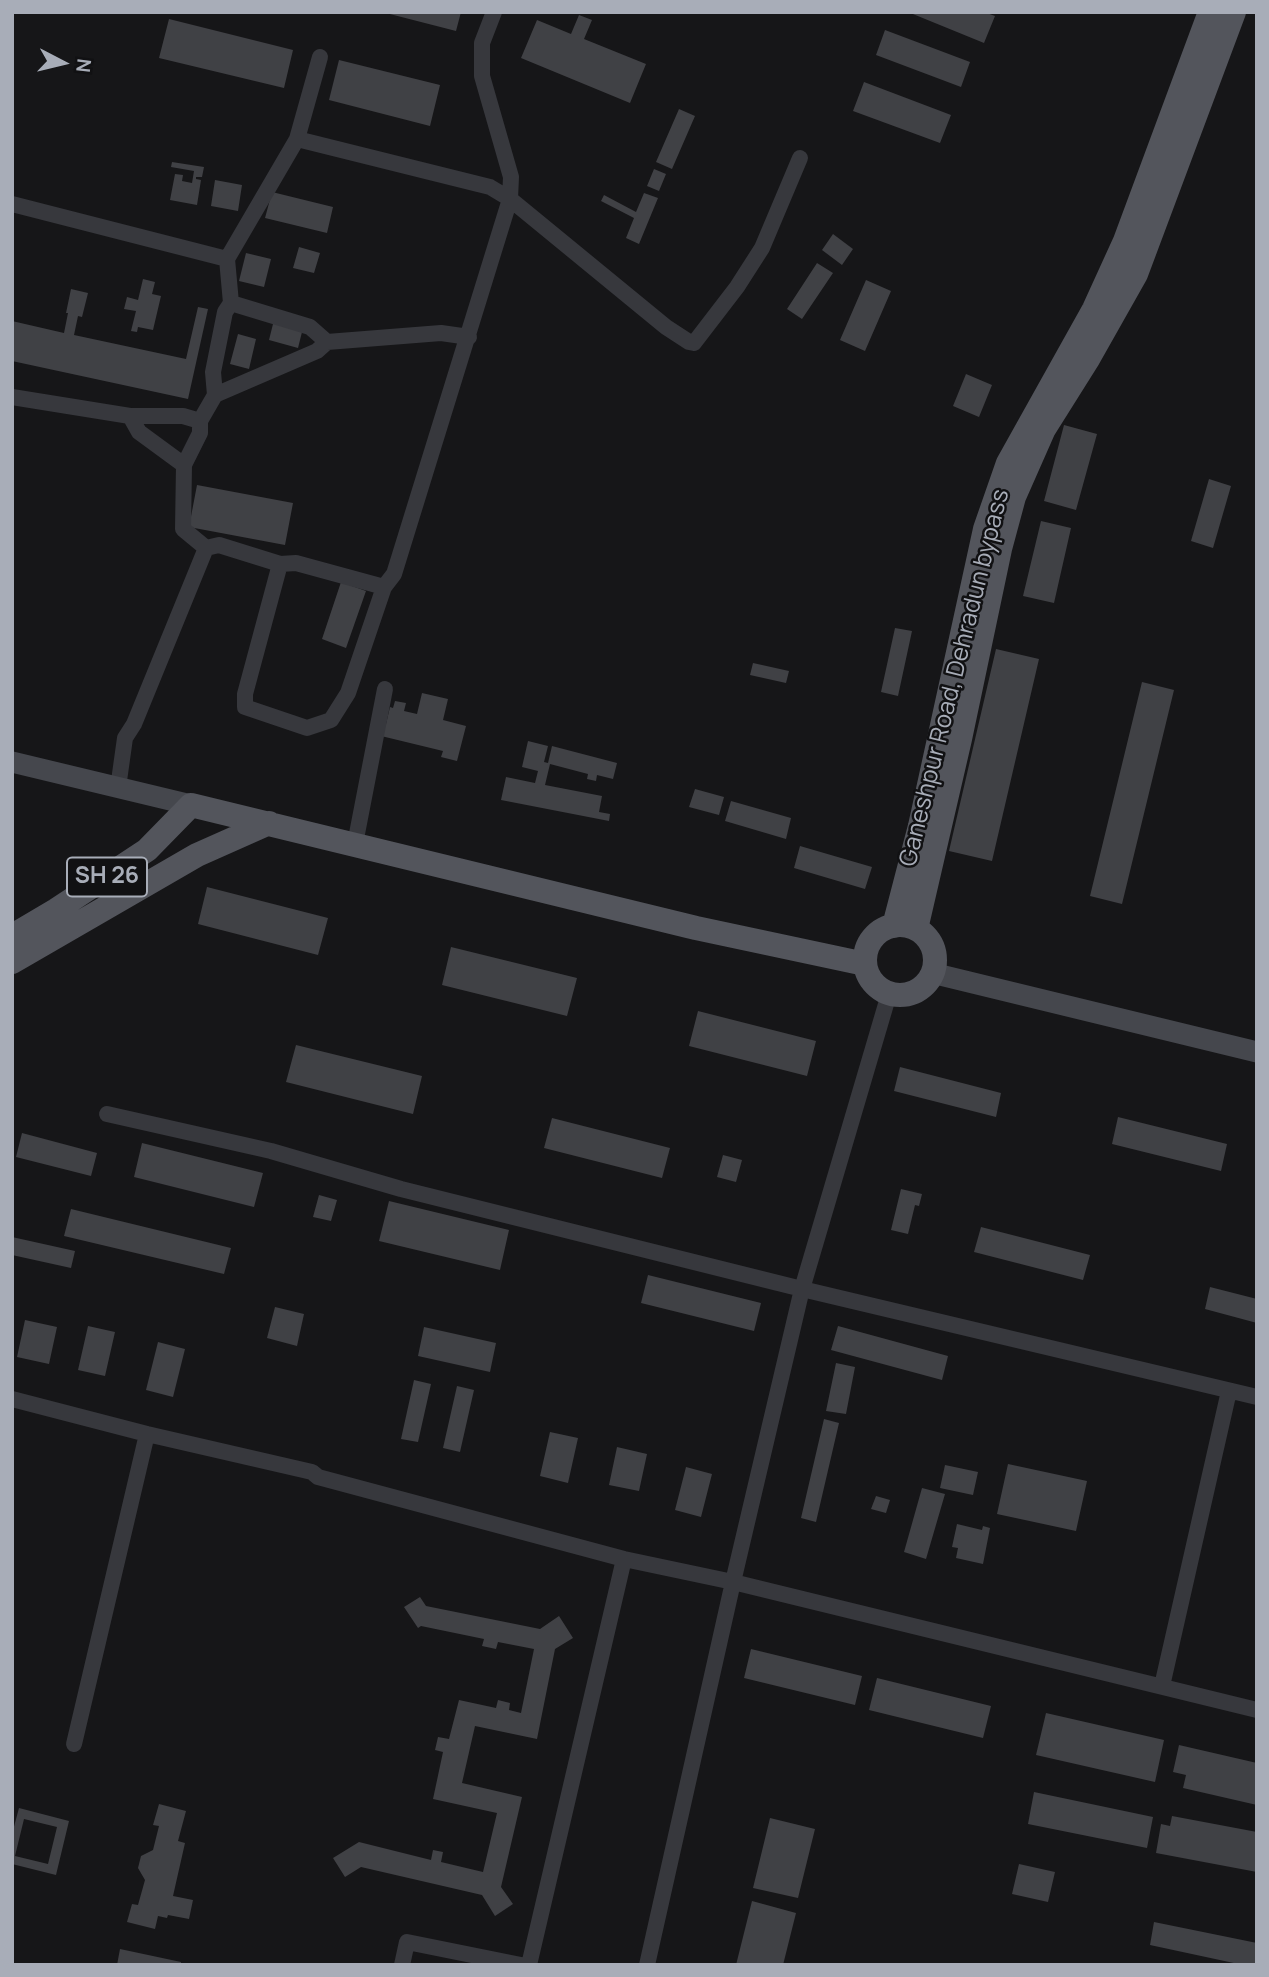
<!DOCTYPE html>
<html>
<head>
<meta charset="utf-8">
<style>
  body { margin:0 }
  #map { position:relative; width:1269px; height:1977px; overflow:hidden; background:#161618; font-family:Manrope,sans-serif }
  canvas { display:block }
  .frame { position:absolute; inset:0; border:14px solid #a8adb8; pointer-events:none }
  .north { position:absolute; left:28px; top:28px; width:70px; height:70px; -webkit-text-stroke:5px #111113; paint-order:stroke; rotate:97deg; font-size:19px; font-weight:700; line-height:28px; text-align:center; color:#a8adb8 }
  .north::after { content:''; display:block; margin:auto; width:24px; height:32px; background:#a8adb8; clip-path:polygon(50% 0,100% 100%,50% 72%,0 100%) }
</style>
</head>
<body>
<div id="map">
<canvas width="1269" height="1977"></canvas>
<div class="frame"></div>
<div class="north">N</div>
</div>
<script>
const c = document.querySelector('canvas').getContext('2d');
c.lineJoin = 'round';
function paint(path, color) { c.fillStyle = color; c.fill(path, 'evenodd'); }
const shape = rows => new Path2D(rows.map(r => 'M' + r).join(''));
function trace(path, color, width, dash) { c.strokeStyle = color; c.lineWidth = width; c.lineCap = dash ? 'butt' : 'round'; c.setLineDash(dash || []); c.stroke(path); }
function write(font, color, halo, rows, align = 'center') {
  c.font = font + ' Manrope,sans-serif'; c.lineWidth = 5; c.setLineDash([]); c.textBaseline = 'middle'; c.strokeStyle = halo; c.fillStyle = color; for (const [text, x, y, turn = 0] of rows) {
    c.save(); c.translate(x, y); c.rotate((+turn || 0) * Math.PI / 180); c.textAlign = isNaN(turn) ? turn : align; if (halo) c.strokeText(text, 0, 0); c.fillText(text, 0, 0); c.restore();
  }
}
paint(shape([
  [382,12,461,12,456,31],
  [908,12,984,12,995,16,984,43],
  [579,15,592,20,584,39,646,64,630,103,521,58,537,20,571,34],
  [169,19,293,50,284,88,159,58],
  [885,30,970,62,961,87,876,55],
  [339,60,440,85,430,126,329,100],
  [864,82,951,115,940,143,853,111],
  [679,109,695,116,672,169,656,162],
  [172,162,204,167,202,177,196,177,196,179,201,180,197,205,170,200,175,174,183,175,182,181,192,183,194,171,171,167],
  [654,169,666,174,659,191,647,186],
  [215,180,242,185,238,211,211,206],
  [272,192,333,207,327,233,265,218],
  [644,193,658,198,639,244,626,238,634,218,601,201,604,195,636,212],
  [833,234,853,249,842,265,822,250],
  [299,247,320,253,314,273,293,268],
  [246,253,271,259,264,287,239,281],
  [817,263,833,273,802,319,787,309],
  [143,279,155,282,152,294,161,296,153,330,138,327,137,332,131,331,136,311,124,309,127,297,138,300],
  [866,280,891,291,865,351,840,340],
  [71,289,88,293,82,317,78,316,74,335,186,359,198,307,208,309,188,399,12,361,12,321,64,333,68,313,66,313],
  [274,320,303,328,298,348,269,340],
  [238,334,256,339,249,369,230,364],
  [966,374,992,385,979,417,953,406],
  [1064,425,1097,434,1076,510,1044,501],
  [1209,479,1231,486,1213,548,1191,541],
  [197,485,293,503,285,545,189,527],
  [1041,521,1071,528,1054,603,1023,596],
  [341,582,366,591,346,648,322,639],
  [895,628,912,631,898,696,881,692],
  [996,649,1039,659,992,861,949,851],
  [753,663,789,671,786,683,750,675],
  [1142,682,1174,690,1122,904,1090,896],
  [422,693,448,699,443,720,466,726,457,761,441,757,443,751,377,735,386,724,390,707,393,708,395,701,406,703,404,711,417,714],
  [528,741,548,746,544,762,548,763,552,746,617,763,613,779,597,775,596,781,587,779,588,774,550,764,545,785,602,796,599,812,610,814,609,821,501,800,506,777,535,783,538,771,522,767],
  [695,789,724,797,719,815,689,807],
  [731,801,791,818,786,839,725,821],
  [800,846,872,867,865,889,794,868],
  [207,887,328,918,318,955,198,924],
  [451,947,577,978,567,1016,442,985],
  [698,1011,816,1041,807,1076,689,1046],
  [296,1045,422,1076,413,1114,286,1082],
  [900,1067,1001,1093,996,1117,894,1091],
  [1118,1117,1227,1144,1221,1171,1112,1144],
  [552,1118,670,1148,662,1178,544,1148],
  [22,1133,97,1153,91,1176,16,1157],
  [142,1143,263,1173,254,1207,134,1177],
  [723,1155,742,1160,736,1182,717,1177],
  [901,1189,922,1194,919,1206,915,1205,908,1234,891,1230],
  [319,1195,337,1200,331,1221,313,1217],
  [389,1201,509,1230,500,1270,379,1241],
  [71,1209,231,1248,224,1274,64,1236],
  [981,1227,1090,1255,1083,1280,974,1252],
  [12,1237,75,1251,71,1268,12,1255],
  [648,1275,761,1303,754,1331,641,1303],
  [1210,1287,1257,1299,1257,1323,1205,1309],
  [275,1307,304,1314,297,1346,267,1338],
  [25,1320,57,1327,49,1364,17,1357],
  [88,1326,115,1332,105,1376,78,1370],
  [838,1326,948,1356,942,1380,831,1350],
  [424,1327,496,1343,490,1372,418,1356],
  [158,1342,185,1349,173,1397,146,1390],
  [836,1363,855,1367,846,1414,826,1411],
  [414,1380,431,1384,418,1442,401,1439],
  [457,1386,474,1390,460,1452,443,1448],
  [824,1419,839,1423,816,1522,801,1518],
  [550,1432,578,1438,568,1483,540,1476],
  [617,1447,647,1454,639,1491,609,1485],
  [1008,1464,1087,1481,1076,1531,997,1514],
  [945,1465,978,1472,973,1495,940,1488],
  [686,1467,712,1474,701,1517,675,1510],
  [922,1488,945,1494,926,1559,904,1552],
  [876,1496,890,1500,886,1513,871,1509],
  [957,1524,982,1530,983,1526,990,1528,983,1564,956,1558,958,1548,952,1547],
  [420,1597,426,1606,540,1629,559,1616,573,1638,555,1649,537,1739,475,1726,462,1783,522,1797,501,1887,513,1904,495,1916,482,1895,361,1867,345,1877,333,1858,359,1842,431,1860,433,1850,443,1852,441,1862,483,1872,497,1813,433,1799,443,1752,435,1750,438,1737,449,1739,459,1700,496,1708,498,1700,510,1703,509,1710,521,1713,534,1649,498,1642,496,1649,482,1646,484,1639,421,1626,418,1628,404,1607],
  [751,1649,862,1676,855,1705,744,1678],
  [877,1678,991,1706,983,1738,869,1710],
  [1046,1713,1164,1740,1155,1782,1036,1755],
  [1179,1745,1257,1763,1257,1805,1183,1788,1186,1775,1173,1772],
  [1034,1792,1153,1817,1147,1848,1028,1824],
  [159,1804,186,1811,178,1841,185,1843,173,1896,193,1900,189,1919,168,1915,167,1918,158,1916,155,1929,127,1922,132,1904,138,1905,145,1880,138,1868,141,1856,153,1850,159,1826,153,1825],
  [19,1808,69,1821,56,1875,12,1864,12,1834],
  [24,1819,57,1827,48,1864,15,1856],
  [1172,1816,1257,1832,1257,1872,1156,1853,1161,1824,1170,1826],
  [770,1818,815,1829,798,1898,753,1888],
  [1019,1864,1055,1872,1048,1902,1012,1894],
  [752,1901,796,1913,783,1965,736,1965],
  [1154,1922,1257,1943,1257,1965,1243,1965,1150,1945],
  [120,1949,181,1962,181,1965,117,1965]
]), '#404145');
trace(shape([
  [297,139,490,187,510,199,666,327,689,342,694,343,737,287,762,248,800,158],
  [12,204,227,259],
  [231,303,310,327,327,342],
  [215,395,213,372,225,312,231,303,227,259,297,139,320,57],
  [12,397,130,416,183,416,200,421],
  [130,416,139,432,184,465],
  [206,548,183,529,184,465,200,433,200,421,215,395,317,351,327,342,441,333,469,337],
  [206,548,219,545,280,564,296,563,384,587],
  [280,564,245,694,245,707,307,728,331,720,348,693,384,587,394,574,510,199,511,177,482,76,482,43,494,12],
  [118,788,125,738,134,724,206,548],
  [355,844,385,689],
  [107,1114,271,1151,401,1189,802,1289,1257,1397],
  [12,1399,147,1434,312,1472,318,1477,624,1559,733,1582,1257,1710],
  [1162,1686,1229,1391],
  [74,1744,147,1434],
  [402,1965,407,1942,521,1965],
  [529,1965,624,1559],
  [647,1965,733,1582,802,1289,889,994]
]), '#37383d', 16);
trace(shape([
  [12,762,191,805],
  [932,973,1257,1052]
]), '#45474d', 21);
trace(shape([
  '865 960a35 35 0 1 1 70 0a35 35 0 1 1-70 0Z',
  [894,926,920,826,985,529,1008,463,1094,309,1125,241,1210,12],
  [916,929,960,739,1000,549,1014,497,1044,429,1088,359,1136,274,1234,12],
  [12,936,56,910,147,850,191,805,696,928,865,964],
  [12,962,197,855,269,823]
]), '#53555c', 24);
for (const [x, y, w] of [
  [107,877,80]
]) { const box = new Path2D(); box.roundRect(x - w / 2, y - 19.5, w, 39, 5); c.fillStyle = '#111113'; c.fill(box); trace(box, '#a8adb8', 2); }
write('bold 23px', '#a8adb8', null, [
  ["SH 26",107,877]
]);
write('24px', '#a8adb8', '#111113', [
  ["Ganeshpur Road, Dehradun bypass",955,678,-76]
]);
</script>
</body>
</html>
